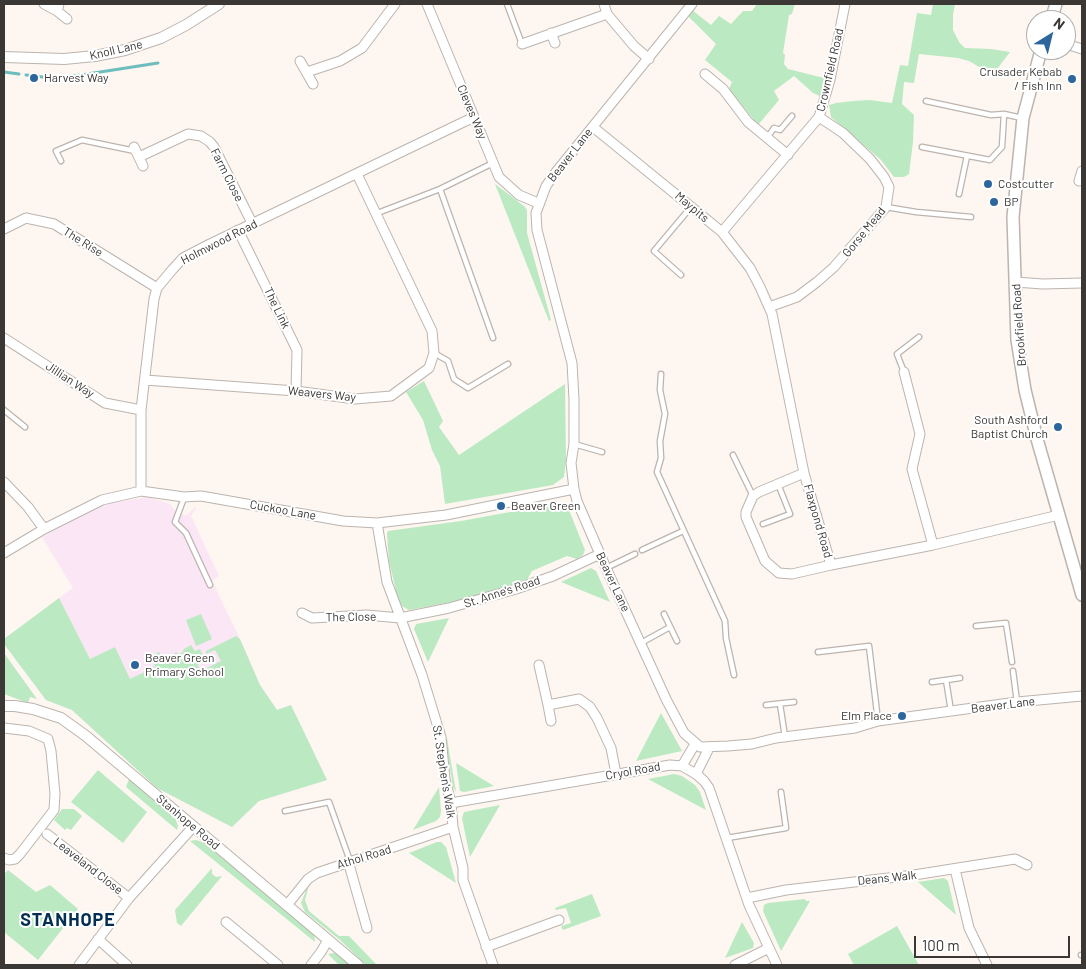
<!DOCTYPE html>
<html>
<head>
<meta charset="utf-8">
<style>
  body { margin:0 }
  #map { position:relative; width:1086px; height:969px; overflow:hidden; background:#fef6f0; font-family:Barlow,sans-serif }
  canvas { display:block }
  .frame { position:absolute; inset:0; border:5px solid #3a3735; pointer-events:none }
  .north { position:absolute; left:1026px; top:10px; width:50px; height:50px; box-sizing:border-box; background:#fff; border:1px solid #b0afae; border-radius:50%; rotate:36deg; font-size:14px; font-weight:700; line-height:20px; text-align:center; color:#3a3735 }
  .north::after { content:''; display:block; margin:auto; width:18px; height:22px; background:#2c669d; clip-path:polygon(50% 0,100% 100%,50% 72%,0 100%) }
  .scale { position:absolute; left:914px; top:936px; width:156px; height:22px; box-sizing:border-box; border:2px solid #3a3735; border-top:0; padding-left:6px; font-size:15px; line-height:18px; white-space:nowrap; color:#3a3735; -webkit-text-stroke:4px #fff; paint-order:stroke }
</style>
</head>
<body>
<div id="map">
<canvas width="1086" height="969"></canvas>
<div class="frame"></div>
<div class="north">N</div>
<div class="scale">100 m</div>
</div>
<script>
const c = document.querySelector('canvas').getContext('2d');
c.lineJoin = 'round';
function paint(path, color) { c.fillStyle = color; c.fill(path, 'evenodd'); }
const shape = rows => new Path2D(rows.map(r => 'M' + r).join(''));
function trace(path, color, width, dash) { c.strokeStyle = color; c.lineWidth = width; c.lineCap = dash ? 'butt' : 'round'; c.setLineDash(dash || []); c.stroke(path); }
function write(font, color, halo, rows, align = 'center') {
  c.font = font + ' Barlow,sans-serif'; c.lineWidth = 4; c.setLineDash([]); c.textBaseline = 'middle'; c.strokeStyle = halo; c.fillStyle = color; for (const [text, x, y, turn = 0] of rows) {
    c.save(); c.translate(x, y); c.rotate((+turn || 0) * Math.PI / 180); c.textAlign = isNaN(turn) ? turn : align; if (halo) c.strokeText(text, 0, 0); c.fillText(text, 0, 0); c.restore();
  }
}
paint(shape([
  [148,497,170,504,176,512,184,515,188,515,194,508,197,507,191,516,192,518,219,576,212,581,240,639,260,685,277,710,291,705,327,780,259,801,232,827,157,788,72,710,46,700,4,644,4,639,73,588,42,537,72,519,110,503]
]), '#fbe6f5');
paint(shape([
  [757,4,795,4,792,14,789,15,783,53,785,55,784,64,788,69,828,79,822,97,813,93,794,76,774,91,779,100,758,125,729,89,732,82,705,60,716,44,688,16,692,10,711,25,719,16,731,24,743,11,752,11],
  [933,4,955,4,953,15,953,30,959,42,965,48,991,49,1010,52,994,73,986,71,969,61,958,58,919,54,914,83,904,82,902,104,914,115,913,142,909,174,904,177,894,177,881,160,831,117,829,105,836,103,853,101,870,100,892,103,900,65,908,66,917,13,931,15],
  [495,184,524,206,527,210,527,233,551,320,549,321],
  [424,381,443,421,439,427,459,455,565,384,566,461,564,477,553,485,445,504,440,466,432,450,423,420,406,392],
  [559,503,567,505,585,550,583,555,577,559,567,556,532,571,527,580,472,598,409,610,402,606,398,599,389,561,387,534,388,531,461,521],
  [591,568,596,571,610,602,561,582],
  [59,598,90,659,115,647,130,679,155,667,151,656,159,652,161,657,171,658,176,652,178,654,182,653,184,649,191,645,195,651,200,649,203,656,195,660,201,671,221,661,215,650,206,654,206,651,236,636,240,639,260,685,277,710,291,705,327,780,259,801,232,827,157,788,72,710,46,700,4,644,4,639],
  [201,614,212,639,196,646,186,620],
  [449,618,428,662,414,629,416,624],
  [4,653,37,699,30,697,28,703,4,694],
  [661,713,682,751,636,761],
  [445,737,447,738,456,792,453,787],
  [456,763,494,786,464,792,460,791],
  [98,770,147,812,123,843,71,802],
  [674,774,682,776,695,785,700,792,706,810,648,779],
  [129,779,175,817,178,826,177,830,126,787],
  [439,787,441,811,440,817,436,821,413,830],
  [500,805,470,857,462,818,464,812],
  [62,809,74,809,82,816,71,830,67,828,65,830,54,820],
  [196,840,202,842,311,928,314,932,315,942,190,841],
  [437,842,441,842,446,847,456,883,409,853],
  [212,868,212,874,216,877,222,876,181,926,177,923,175,910],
  [8,870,36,892,50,885,78,909,38,960,4,932,4,874],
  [944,878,948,881,956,915,918,882],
  [307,888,308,889,305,900,309,911,339,936,349,936,377,965,366,965,340,940,305,912,301,903],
  [592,894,601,916,563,930,561,926,571,923,566,908,556,910,555,908],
  [805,899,806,901,810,901,781,951,763,911,764,905,768,903],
  [742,922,754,943,753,948,725,958],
  [897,926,919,965,854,965,848,954],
  [334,953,343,958,350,965,339,965,328,954]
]), '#bbeac2');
trace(shape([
  [4,72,19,74],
  [26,75,51,78,81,75,158,63]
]), '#6dbdbf', 3);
const service = shape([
  [507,4,522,44],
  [926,101,991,115,1004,114,1022,118],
  [767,138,774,128,780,130,792,116],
  [922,147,990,160,1002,147,1004,114],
  [61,161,56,151,82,140,135,151],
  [440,189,493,338],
  [959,194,967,156],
  [886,207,916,212,971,217],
  [375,214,440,189,493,163],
  [681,275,654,251,691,207],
  [434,353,448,361,454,379,468,388,508,364],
  [904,372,897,354,919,337],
  [661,374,660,390,665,414,660,441,661,458,657,472,725,621,726,638,734,675],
  [4,410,25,427],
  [574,444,602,452],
  [733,455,753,496],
  [184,498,175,522,186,533,210,585],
  [763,524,790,514,778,484],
  [642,550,683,531],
  [606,568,635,554],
  [664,614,677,641],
  [976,626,1006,623,1012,662],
  [641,643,670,627],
  [818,652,869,646,878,721],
  [1013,671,1017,702],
  [946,680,951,711],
  [932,682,960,678],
  [780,704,785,737],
  [766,705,794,702],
  [285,811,329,802,350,861],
  [727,838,786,828,781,792],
  [1081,955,1082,955]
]);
const minor = shape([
  [44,4,57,11,59,4],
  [427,4,499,177,519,195,538,203],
  [604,4,607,14,634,46,649,59],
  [692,4,556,172,546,186,536,213,537,230,572,363,574,399,574,444,571,463,574,489,577,501,606,568,666,699,684,733,700,747,728,746,752,744,776,738,855,728,878,721,1017,702,1082,696],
  [57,11,67,19],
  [551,33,555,43],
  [522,44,607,14],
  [1066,44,1082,49],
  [300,61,313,84],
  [307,72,340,61,362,48,395,4],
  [705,74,723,89,748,122,788,155],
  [593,127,722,232,750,268,760,287,772,314,804,473,831,565,933,545,1059,515],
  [134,147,143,166],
  [139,157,188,134,201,136,210,142,214,147,253,225],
  [1079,181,1082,171],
  [4,229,26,218,54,224,157,288],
  [238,230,297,350,296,391],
  [722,232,819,117,830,80,845,4],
  [1015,282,1043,284,1082,283],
  [769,307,797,297,817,282,834,267,886,207,889,187,884,177,870,159,843,133,819,117],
  [4,338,105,403,141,410],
  [904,372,920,434,912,469,933,545],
  [145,380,296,391,355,399,391,396,429,368,434,353,432,331,357,174],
  [804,473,759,492,753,496,746,512,746,517,765,561,779,573,792,574,831,565],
  [4,482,28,507,44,529],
  [141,491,141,410,154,299,157,288,172,270,183,258,210,244,474,117],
  [377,523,387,582,422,675,441,737,445,779,451,803,453,827,463,868,463,880,493,965],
  [4,553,44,529,102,500,141,491,184,497,201,496,343,521,377,523,446,515,574,489],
  [302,613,312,618,367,615,400,618,449,608,516,589,553,576,600,554],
  [539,665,548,705,579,699,590,707,597,718,611,748,616,774],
  [548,705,551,721],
  [4,728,29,731,48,739,51,751,55,794,54,810,20,854,15,859,9,860,4,858],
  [682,766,695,744],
  [696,774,709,748],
  [451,803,670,765,682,766,696,774,704,781,709,788,749,905,777,965],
  [47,834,129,898],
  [348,861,367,928],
  [955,869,969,928,987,965],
  [747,898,786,890,914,875,1015,859,1027,865],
  [287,905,308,879,317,873,453,827],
  [226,922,278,965],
  [98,939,127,965],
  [486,947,559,920],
  [79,965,129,898,193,827],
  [311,965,321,952,328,940],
  [735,965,769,948]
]);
const tertiary = shape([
  [4,57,64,59,95,56,125,50,161,38,186,25,219,4],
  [4,706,15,706,33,709,61,718,86,736,358,965]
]);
const secondary = shape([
  [1051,20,1056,4],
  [1041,50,1023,118,1013,217,1017,340,1025,390,1037,439,1082,595]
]);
trace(service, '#bcb4ae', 7);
trace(minor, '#bcb4ae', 11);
trace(tertiary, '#bcb4ae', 12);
trace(secondary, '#bcb4ae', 14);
trace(service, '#fff', 4.5);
trace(minor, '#fff', 9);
trace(tertiary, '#fff', 10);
trace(secondary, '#fff', 11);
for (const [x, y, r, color] of [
  [34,78,5,"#2c669d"],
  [1072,79,5,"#2c669d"],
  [988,184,5,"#2c669d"],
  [994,202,5,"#2c669d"],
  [1058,427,5,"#2c669d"],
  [501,506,5,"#2c669d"],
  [135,665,5,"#2c669d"],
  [902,716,5,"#2c669d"]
]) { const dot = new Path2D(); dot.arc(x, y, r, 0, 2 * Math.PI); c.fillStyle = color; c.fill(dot); trace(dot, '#fff', 2); }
write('12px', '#3a3735', '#fff', [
  ["Knoll Lane",116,50,-13],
  ["Crownfield Road",830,70,-77],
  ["Cleves Way",472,112,67],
  ["Beaver Lane",570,155,-52],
  ["Farm Close",227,175,63],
  ["Maypits",692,207,40],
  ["Gorse Mead",864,232,-51],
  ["The Rise",83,242,32],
  ["Holmwood Road",219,242,-27],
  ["The Link",277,308,64],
  ["Brookfield Road",1019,325,-94],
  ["Jillian Way",70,380,33],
  ["Weavers Way",322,394,6],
  ["Cuckoo Lane",283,510,10],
  ["Flaxpond Road",818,521,74],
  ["Beaver Lane",613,582,65],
  ["St. Anne's Road",502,592,-18],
  ["The Close",351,617,-1],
  ["Beaver Lane",1003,705,-7],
  ["Cryol Road",633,771,-10],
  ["St. Stephen's Walk",444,772,81],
  ["Stanhope Road",188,822,40],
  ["Athol Road",364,857,-17],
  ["Leaveland Close",88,866,38],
  ["Deans Walk",887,878,-6]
]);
write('12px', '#3a3735', '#fff', [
  ["Crusader Kebab",1062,72,"right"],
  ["/ Fish Inn",1062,86,"right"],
  ["Harvest Way",44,78],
  ["Costcutter",998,184],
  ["BP",1004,202],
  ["South Ashford",1048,420,"right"],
  ["Baptist Church",1048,434,"right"],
  ["Beaver Green",511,506],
  ["Beaver Green",145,658],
  ["Primary School",145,672],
  ["Elm Place",892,716,"right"]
], 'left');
c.letterSpacing = '1px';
write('bold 18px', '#032d52', '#fff', [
  ["STANHOPE",68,920]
]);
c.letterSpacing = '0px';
</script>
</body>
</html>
